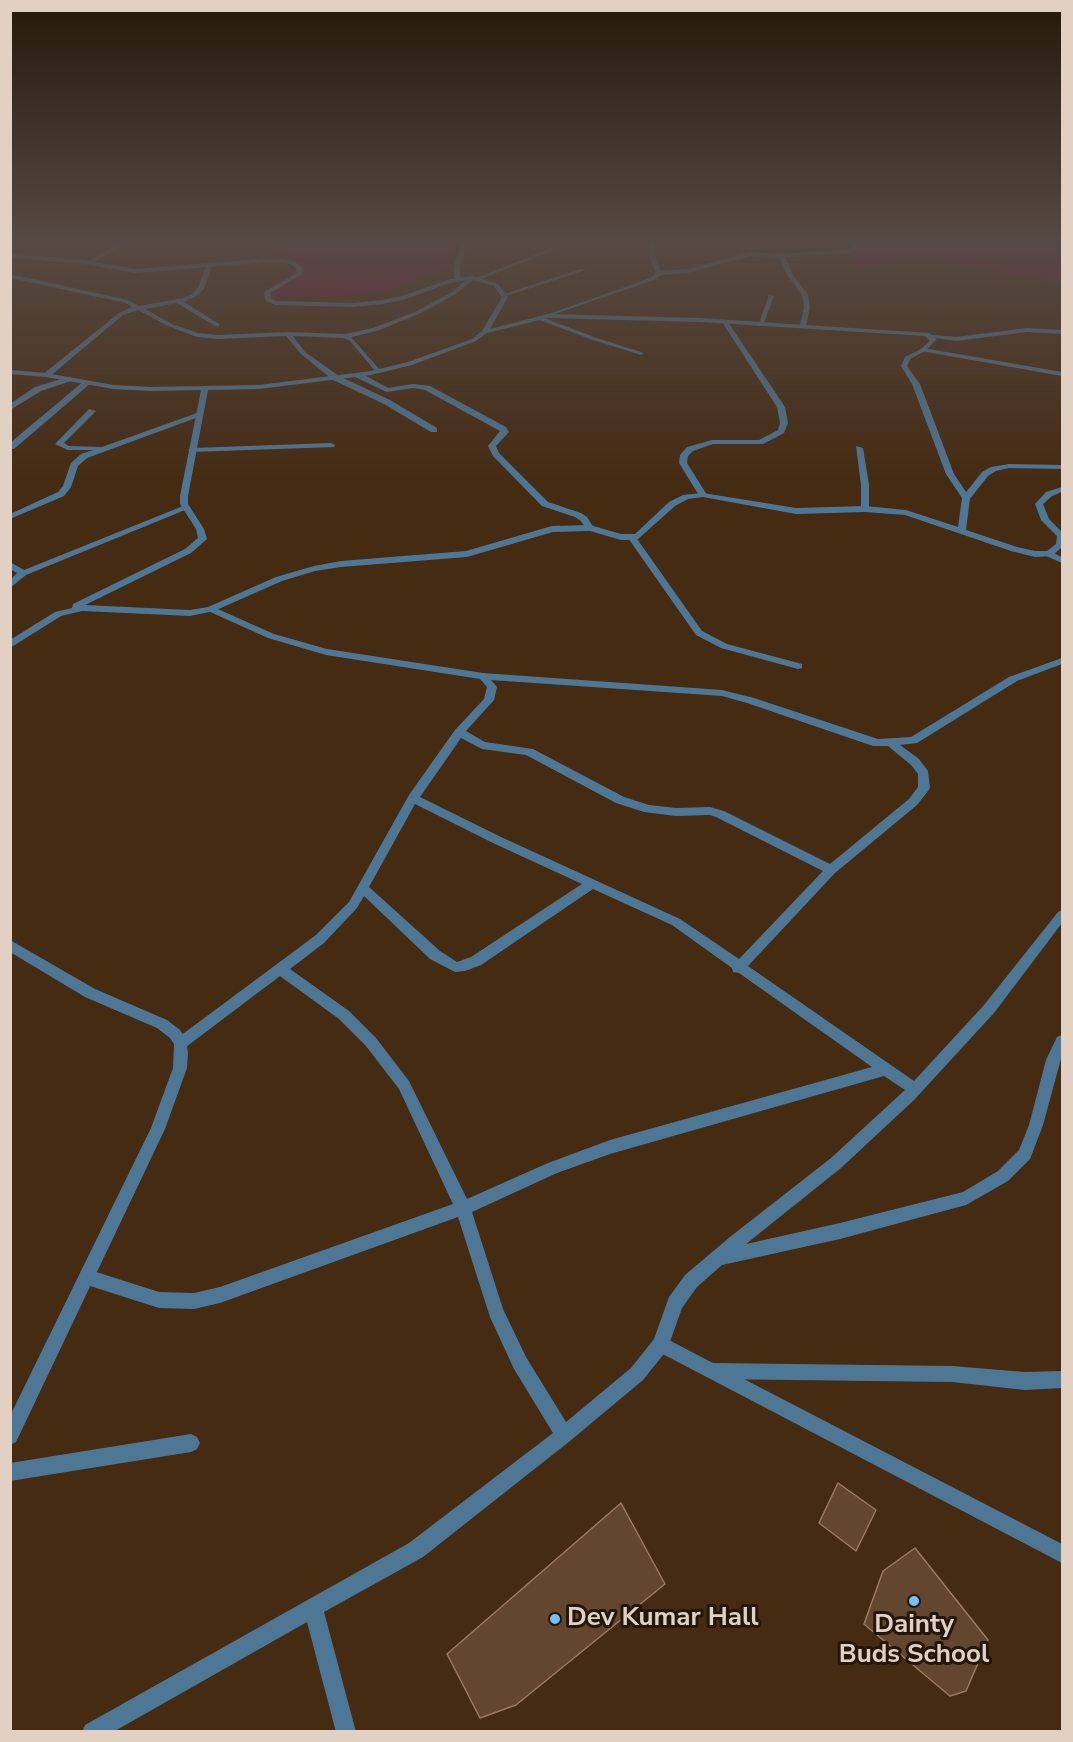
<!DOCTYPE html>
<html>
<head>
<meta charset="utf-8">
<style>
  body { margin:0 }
  #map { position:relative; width:1073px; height:1742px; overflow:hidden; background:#452b12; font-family:"Nunito Sans",sans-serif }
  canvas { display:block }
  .frame { position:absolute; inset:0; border:12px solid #e2d1c3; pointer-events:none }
</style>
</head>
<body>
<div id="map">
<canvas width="1073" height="1742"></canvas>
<div class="frame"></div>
</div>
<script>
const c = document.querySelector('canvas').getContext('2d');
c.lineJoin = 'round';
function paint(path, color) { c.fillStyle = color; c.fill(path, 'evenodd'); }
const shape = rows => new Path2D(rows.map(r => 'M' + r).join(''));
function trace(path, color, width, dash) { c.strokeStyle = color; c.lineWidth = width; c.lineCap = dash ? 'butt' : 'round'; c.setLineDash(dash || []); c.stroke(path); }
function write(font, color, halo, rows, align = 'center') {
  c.font = font + ' "Nunito Sans",sans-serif'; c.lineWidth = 6; c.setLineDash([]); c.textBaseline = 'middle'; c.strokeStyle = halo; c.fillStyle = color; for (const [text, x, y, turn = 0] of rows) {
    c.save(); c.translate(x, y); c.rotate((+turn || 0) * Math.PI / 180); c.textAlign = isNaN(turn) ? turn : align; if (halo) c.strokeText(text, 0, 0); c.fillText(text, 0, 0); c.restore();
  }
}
paint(shape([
  [291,240,456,240,446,269,388,291,336,297,273,297,267,295,264,291,296,268,295,262,276,253],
  [849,240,1062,240,1062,283,919,259,854,270]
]), '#74103a');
const building = shape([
  [838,1483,876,1510,856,1551,819,1523,838,1483],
  [621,1503,665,1584,516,1705,480,1718,447,1654,621,1503],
  [915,1548,988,1640,966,1691,950,1696,864,1624,883,1571,915,1548]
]);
paint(building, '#62462d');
trace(building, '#9a7b61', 1.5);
paint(shape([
  [124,240,132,240,91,264,86,263,124,240],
  [462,240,468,240,460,266,460,279,457,281,454,279,454,266,462,240],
  [648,240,654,240,656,259,661,271,688,269,751,252,779,254,849,249,852,247,850,240,856,240,858,248,851,253,785,257,793,275,808,295,810,307,806,326,803,328,800,326,804,307,802,295,787,275,780,260,777,258,751,256,688,273,661,275,654,280,546,317,546,315,650,278,656,273,650,259,648,240],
  [552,248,557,249,481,279,476,278,552,248],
  [210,262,213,264,204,289,196,296,184,302,219,324,219,326,215,326,177,303,145,309,172,324,198,333,218,335,288,332,345,334,373,328,415,312,452,292,470,277,474,277,474,279,456,294,419,314,377,331,351,337,380,370,380,372,376,372,350,341,344,338,293,336,305,352,339,376,390,400,437,428,437,432,431,432,384,404,333,380,301,354,286,336,218,339,197,337,168,326,138,310,123,315,49,377,42,375,119,313,132,307,126,303,10,278,10,274,128,300,139,306,183,298,192,294,198,288,207,264,210,262],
  [581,269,586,270,506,296,501,295,581,269],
  [769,295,774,296,763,325,758,326,769,295],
  [539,316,594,337,644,353,641,355,590,339,537,319,537,317,539,316],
  [725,320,728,322,785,407,788,423,784,433,763,444,713,444,693,451,688,456,687,463,707,495,703,497,700,497,679,463,680,455,687,447,712,440,759,440,778,430,780,423,777,407,722,322,725,320],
  [1027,328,1062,330,1062,334,1027,332,956,341,930,337,933,335,956,337,1027,328],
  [923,348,1062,372,1062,376,921,351,920,350,923,348],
  [355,373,361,373,388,388,413,384,430,386,506,427,509,432,496,446,499,453,548,502,581,513,587,517,594,528,587,530,581,521,575,517,542,506,493,456,488,446,500,431,425,390,413,388,387,392,355,377,355,373],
  [68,377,71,377,71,381,41,391,10,410,10,404,35,387,68,377],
  [84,381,91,383,14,449,10,449,10,443,84,381],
  [89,409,96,411,64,443,69,446,102,447,197,413,204,415,87,458,78,466,71,487,64,496,10,519,10,514,58,492,63,486,71,463,81,454,93,450,68,450,55,444,89,409],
  [331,443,335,445,334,447,192,452,188,450,192,448,331,443],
  [856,446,863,448,869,485,869,509,865,512,861,509,861,485,856,446],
  [1009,464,1062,465,1062,469,1009,468,996,471,988,476,969,500,963,500,963,496,982,472,991,467,1009,464],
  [183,506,190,508,26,575,10,588,10,580,17,573,10,569,10,562,24,570,183,506],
  [632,535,635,536,702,631,727,644,802,664,802,668,798,669,721,648,696,635,628,538,632,535],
  [1049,551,1062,557,1062,563,1046,556,1045,554,1049,551],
  [211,606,274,634,327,649,483,673,722,690,754,698,878,739,911,737,1009,677,1062,658,1062,664,1017,681,917,743,900,745,919,759,928,771,930,788,928,791,917,805,835,873,748,966,914,1081,984,1005,1058,912,1062,910,1062,923,994,1013,914,1100,841,1168,746,1244,840,1223,963,1192,998,1171,1019,1150,1029,1125,1046,1060,1057,1037,1062,1035,1062,1055,1043,1125,1030,1159,1008,1181,966,1205,840,1239,722,1265,697,1287,682,1308,667,1350,643,1380,570,1441,423,1557,324,1612,356,1732,336,1732,307,1622,113,1732,82,1732,85,1725,409,1543,553,1433,514,1369,490,1317,458,1217,220,1303,194,1309,159,1308,87,1285,81,1283,79,1277,81,1271,87,1269,159,1292,194,1293,220,1287,453,1204,399,1089,366,1046,339,1019,280,976,186,1047,181,1049,176,1047,174,1043,176,1039,316,935,349,902,409,795,455,730,484,699,487,687,480,679,326,655,268,638,208,611,206,609,211,606],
  [491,680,722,696,747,703,873,746,888,746,911,765,918,774,918,787,909,799,830,864,724,811,710,807,676,808,649,805,624,797,533,749,485,742,466,731,494,700,497,687,491,680],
  [461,738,482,749,526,755,616,803,644,812,676,816,710,815,716,817,823,871,739,959,680,919,501,837,420,797,461,738],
  [415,804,493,843,582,884,471,957,457,962,440,951,369,887,415,804],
  [593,889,672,925,732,968,733,972,739,973,872,1067,610,1140,548,1163,467,1199,409,1081,376,1038,349,1011,290,969,324,943,357,908,364,896,430,959,455,972,465,971,481,965,593,889],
  [884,1076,905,1090,831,1158,730,1237,685,1275,669,1297,654,1339,631,1368,566,1422,526,1357,503,1309,472,1212,557,1173,610,1154,884,1076],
  [713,1363,952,1366,1025,1372,1062,1371,1062,1388,1025,1390,952,1382,713,1379,707,1377,705,1371,707,1365,713,1363],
  [191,1434,197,1437,200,1443,197,1449,191,1452,10,1481,10,1463,191,1434]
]), '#4e7796');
paint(shape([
  [10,254,78,259,136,269,270,258,294,261,302,267,303,274,270,293,270,298,276,301,353,303,383,300,402,296,447,280,472,276,498,284,508,297,490,329,548,314,700,318,929,333,937,339,925,351,910,359,907,366,920,384,954,474,970,498,966,530,1017,547,1035,551,1047,551,1056,544,1057,536,1041,520,1035,504,1046,492,1062,487,1062,492,1052,496,1043,504,1049,519,1062,532,1062,547,1052,556,1035,557,1011,551,905,515,865,512,796,514,703,497,688,499,675,506,637,540,621,540,590,531,553,532,467,557,341,567,315,571,282,581,214,611,190,616,82,611,61,616,10,648,10,640,55,612,72,608,73,604,185,549,198,538,196,529,180,504,180,496,201,390,151,391,113,389,46,377,10,374,10,370,46,373,113,385,151,387,259,385,371,371,408,362,472,339,482,331,502,297,494,286,472,280,450,283,406,299,383,304,353,307,275,305,265,300,264,292,297,273,296,268,290,264,270,262,136,273,78,263,10,258,10,254],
  [548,318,700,322,925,336,930,341,921,349,905,357,901,366,912,384,946,474,962,498,958,527,906,510,865,506,796,508,703,493,683,495,669,502,635,534,621,534,590,525,552,526,466,551,341,561,314,566,276,577,208,607,190,610,85,605,191,553,207,539,204,529,188,504,188,496,208,390,259,389,371,375,412,365,476,341,487,333,548,318],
  [10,940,95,989,167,1020,180,1030,186,1039,188,1053,187,1068,165,1129,16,1442,10,1445,10,1416,151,1128,173,1068,174,1044,170,1038,157,1028,85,997,10,952,10,940],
  [661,1336,1062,1544,1062,1563,655,1350,653,1344,655,1338,661,1336]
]), '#4e7796');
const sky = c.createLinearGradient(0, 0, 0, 484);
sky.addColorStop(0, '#26180a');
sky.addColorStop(0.5, '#564a44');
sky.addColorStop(1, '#564a4400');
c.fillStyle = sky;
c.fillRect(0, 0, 1073, 484);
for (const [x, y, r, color] of [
  [914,1601,6,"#76c0f7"],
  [555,1619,6,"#76c0f7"]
]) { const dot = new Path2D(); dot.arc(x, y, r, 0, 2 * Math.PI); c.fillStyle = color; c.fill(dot); trace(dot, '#23170c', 2); }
write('bold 26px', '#e2d1c3', '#23170c', [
  ["Dev Kumar Hall",567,1619],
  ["Dainty",914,1626,"center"],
  ["Buds School",914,1656,"center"]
], 'left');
</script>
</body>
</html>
